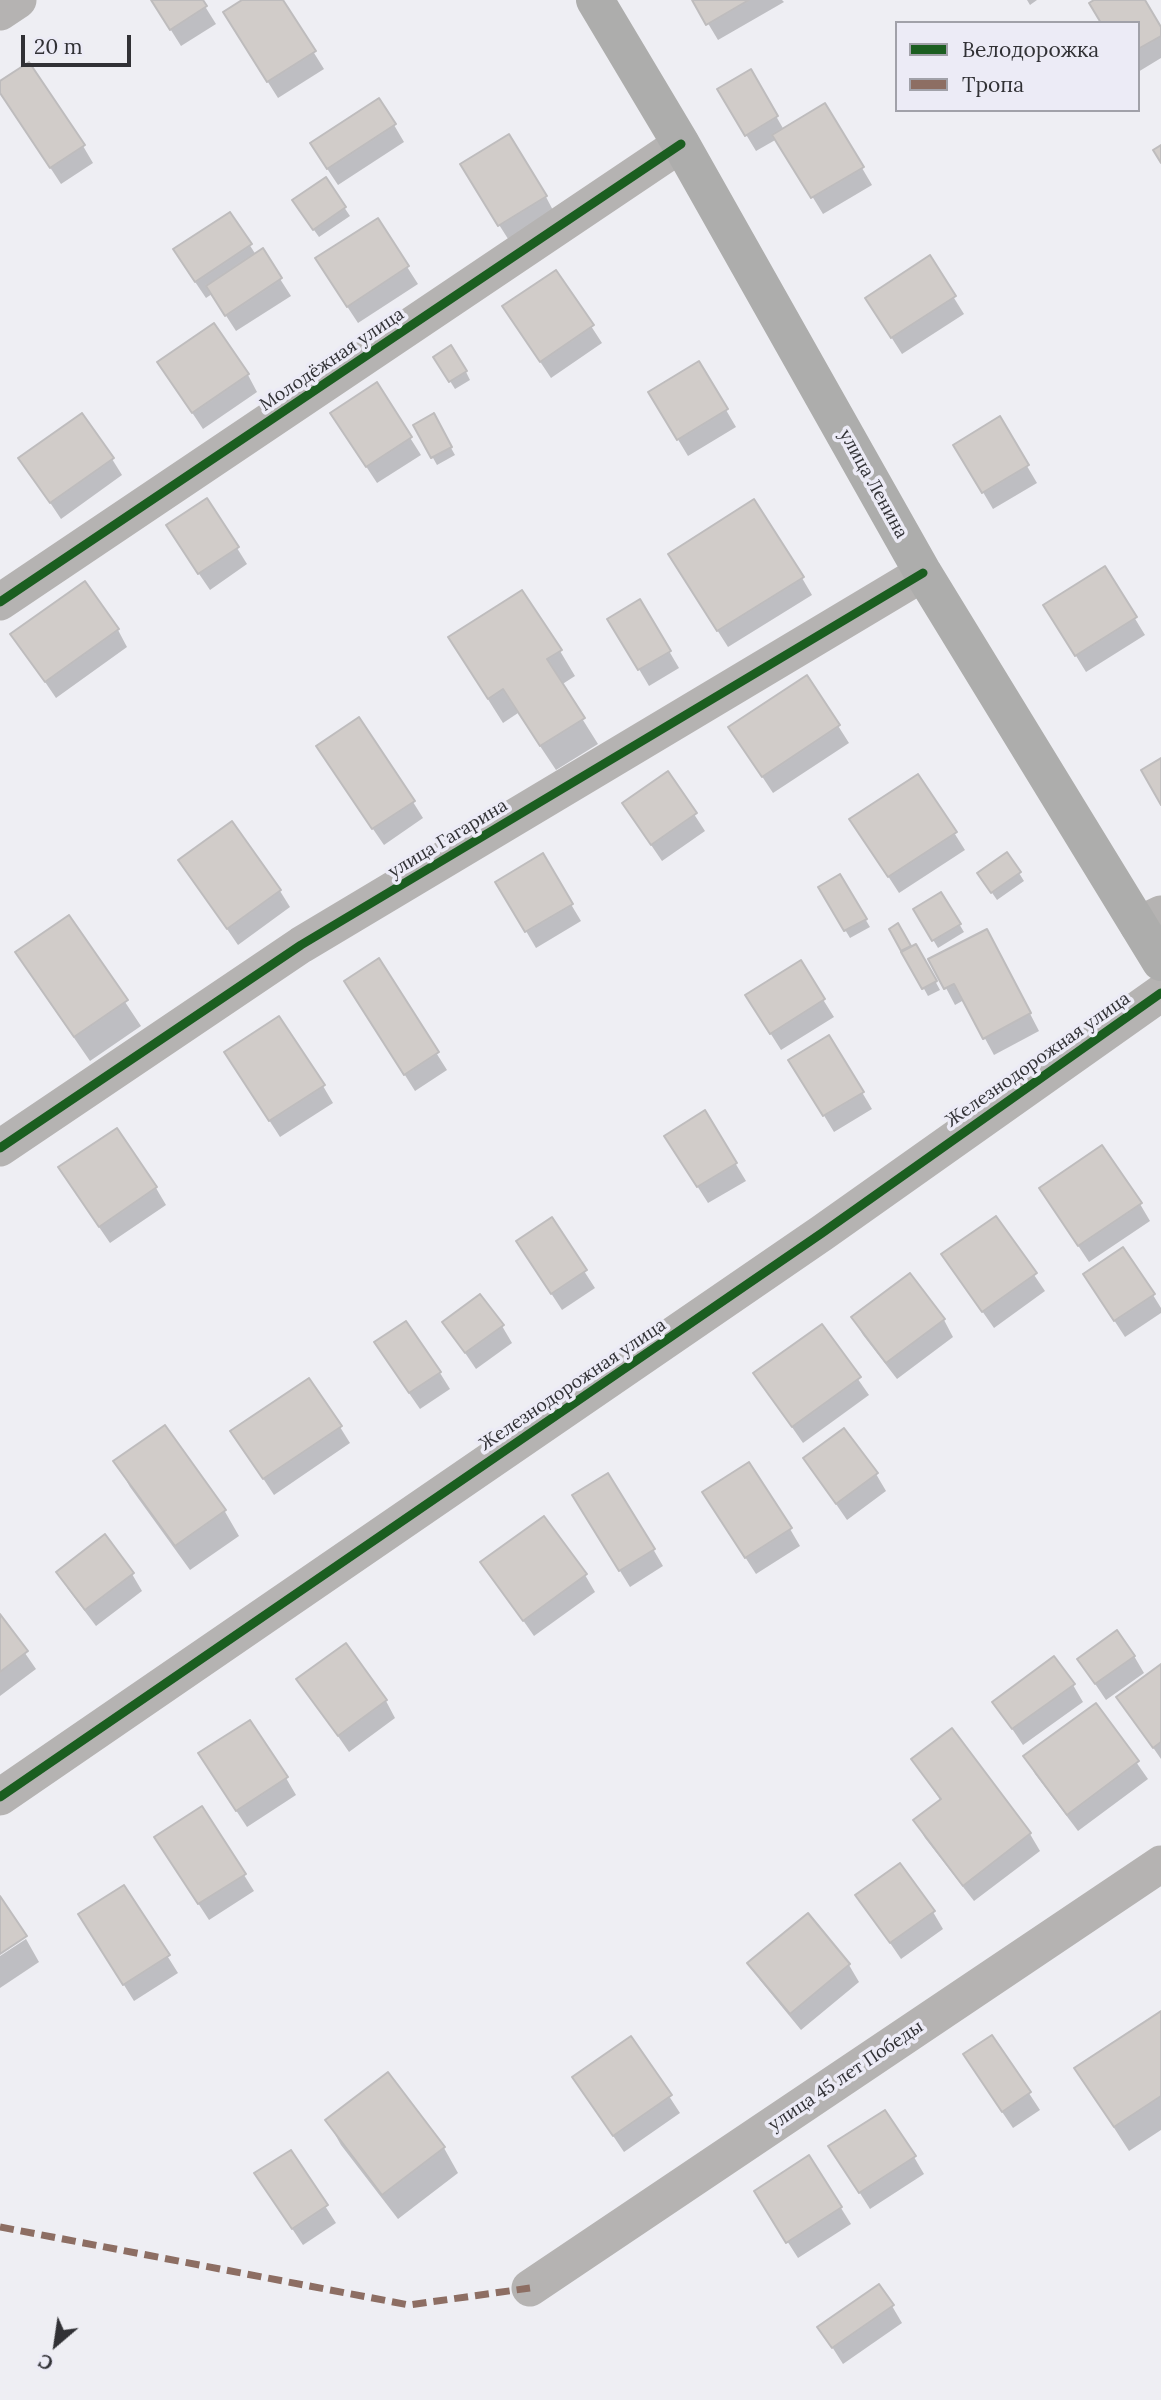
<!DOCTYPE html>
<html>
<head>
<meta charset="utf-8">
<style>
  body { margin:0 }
  #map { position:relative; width:1161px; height:2400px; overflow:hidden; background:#eeeef3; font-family:Lora,serif }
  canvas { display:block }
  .legend { position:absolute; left:895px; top:21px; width:245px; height:91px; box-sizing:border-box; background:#ecebf6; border:2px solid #a1a1a9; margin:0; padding:9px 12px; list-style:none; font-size:21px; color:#313135 }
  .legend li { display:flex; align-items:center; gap:14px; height:35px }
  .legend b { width:35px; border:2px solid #a1a1a9 }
  .north { position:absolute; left:21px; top:2309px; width:70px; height:70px; -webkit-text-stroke:5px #ecebf6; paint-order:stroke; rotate:209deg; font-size:19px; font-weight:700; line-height:28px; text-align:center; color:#313135 }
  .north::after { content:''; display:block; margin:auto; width:24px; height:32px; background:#313135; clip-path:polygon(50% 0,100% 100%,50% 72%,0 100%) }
  .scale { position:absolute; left:21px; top:35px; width:110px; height:32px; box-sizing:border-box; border:4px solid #313135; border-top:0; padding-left:9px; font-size:21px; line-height:24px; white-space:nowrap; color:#313135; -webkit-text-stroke:5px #ecebf6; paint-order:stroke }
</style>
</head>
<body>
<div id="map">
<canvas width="1161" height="2400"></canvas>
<ul class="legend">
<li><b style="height:9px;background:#1b5e20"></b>Велодорожка</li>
<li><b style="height:9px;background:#8d6e63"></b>Тропа</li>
</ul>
<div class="north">С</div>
<div class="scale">20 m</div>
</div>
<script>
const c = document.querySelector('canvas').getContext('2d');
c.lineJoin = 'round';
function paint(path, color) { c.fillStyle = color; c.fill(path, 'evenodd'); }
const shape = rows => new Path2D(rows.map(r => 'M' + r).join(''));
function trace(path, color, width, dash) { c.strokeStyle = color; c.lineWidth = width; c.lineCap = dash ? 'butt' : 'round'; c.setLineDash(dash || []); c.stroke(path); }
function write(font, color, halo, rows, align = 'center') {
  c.font = font + ' Lora,serif'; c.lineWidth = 7; c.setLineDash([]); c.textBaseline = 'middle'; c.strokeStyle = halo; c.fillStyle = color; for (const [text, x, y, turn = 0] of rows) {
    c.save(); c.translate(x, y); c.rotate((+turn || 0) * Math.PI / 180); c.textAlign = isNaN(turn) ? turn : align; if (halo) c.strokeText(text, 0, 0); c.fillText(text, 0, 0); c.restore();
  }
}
paint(shape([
  [152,0,201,0,216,24,181,46],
  [246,0,281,0,324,69,278,98,235,30],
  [694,0,782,0,784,2,718,40],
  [1027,0,1037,0,1030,5],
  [1097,0,1143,0,1161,30,1161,58,1138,72,1138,23],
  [750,71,784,130,862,168,872,185,823,214,777,139,756,151,719,90],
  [0,83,83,146,93,163,61,184,7,102,0,90],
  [394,125,404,142,338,185,322,161],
  [325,179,350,216,319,237,299,209],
  [472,182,546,197,555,214,510,242],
  [230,214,256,255,262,251,291,296,236,331,212,294,206,298,185,267],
  [377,220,418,284,358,323,327,276],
  [929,258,964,314,902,354,877,315],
  [556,272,602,343,551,378,515,324],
  [435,357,466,372,470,380,455,389],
  [159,363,248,375,257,392,203,429],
  [699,364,736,427,688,456,650,393],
  [376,384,421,455,377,483,342,430],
  [433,416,455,455,437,465,415,426],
  [999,419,1037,483,993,509,955,445],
  [21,459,112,459,122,475,61,519],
  [178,543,237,548,247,564,210,590],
  [1104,568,1145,635,1086,672,1055,622],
  [680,572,802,578,812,595,728,647],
  [640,602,679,668,649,686,609,619],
  [118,630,127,647,56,698,13,635],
  [560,651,575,676,561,685,598,744,556,770,518,713,503,723,465,663],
  [807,677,849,743,773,793,730,728],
  [328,764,413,802,423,818,384,845],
  [667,773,705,831,662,861,634,820],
  [918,776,965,850,899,893,862,836],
  [1007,854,1024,881,997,900,984,881],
  [542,856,581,921,536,948,497,882],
  [180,861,280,891,290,907,238,945],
  [839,876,870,927,850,938,820,888],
  [941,894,964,932,938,948,915,909],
  [69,918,141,1026,90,1061,32,977,18,952],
  [898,926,911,949,916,946,940,990,928,996,891,929],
  [996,948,1039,1031,994,1055,964,1000,955,1005,946,988],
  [378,961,447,1070,415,1091,356,998],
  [800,963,834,1017,781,1050,757,1012],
  [829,1037,872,1109,834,1132,791,1061],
  [236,1069,323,1086,333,1103,280,1137],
  [705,1113,746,1181,708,1203,676,1153],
  [70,1185,156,1188,166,1205,110,1243],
  [1140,1204,1150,1221,1089,1262,1051,1205],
  [995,1218,1045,1291,994,1328,954,1271],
  [551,1220,595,1288,562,1310,528,1258],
  [1095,1291,1153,1295,1161,1308,1161,1313,1125,1337],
  [853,1318,944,1320,953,1337,897,1379,863,1335],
  [444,1322,502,1326,512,1343,476,1369],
  [821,1326,869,1395,803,1443,755,1374],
  [386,1360,440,1373,450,1389,420,1409],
  [340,1427,350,1443,274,1495,243,1448],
  [805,1459,876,1474,886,1491,847,1520],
  [116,1462,224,1510,239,1536,190,1570,130,1487],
  [714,1509,790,1529,800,1546,756,1574],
  [584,1513,653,1549,663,1566,630,1587],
  [483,1563,585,1575,595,1592,534,1636],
  [58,1572,132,1574,142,1591,96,1626,68,1589],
  [0,1617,36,1669,0,1696],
  [1134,1656,1144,1673,1106,1700,1079,1660],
  [1161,1667,1161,1759,1118,1697],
  [299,1680,386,1701,395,1718,349,1752],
  [1073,1685,1083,1702,1023,1745,994,1702],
  [1096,1705,1148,1779,1078,1831,1035,1774,1026,1757],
  [951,1731,1030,1834,1040,1851,974,1901,925,1838,915,1821,941,1801,913,1760],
  [210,1771,286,1778,296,1795,247,1827],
  [166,1854,244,1875,254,1891,209,1920],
  [124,1887,178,1973,134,2001,90,1931],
  [858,1896,933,1912,943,1929,901,1959],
  [807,1916,849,1965,859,1982,801,2030,760,1980,750,1963],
  [26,1939,39,1962,0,1988,0,1956],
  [1161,2013,1161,2130,1129,2151,1076,2069],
  [992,2037,1040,2110,1013,2128,975,2072],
  [631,2038,680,2113,624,2152,574,2078],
  [387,2074,444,2148,458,2173,398,2219,341,2145,327,2120],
  [290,2152,336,2223,303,2245,267,2191],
  [914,2157,924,2174,870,2209,841,2163],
  [766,2208,841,2208,851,2224,798,2258],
  [892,2306,902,2323,843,2364,820,2328]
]), '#0003');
const building = shape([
  [151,0,203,0,207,6,170,30,151,0],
  [242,0,283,0,316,51,267,82,223,12,242,0],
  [692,0,749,0,706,25,692,0],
  [1094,0,1145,0,1161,27,1161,36,1138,49,1138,23,1101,23,1089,3,1094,0],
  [29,62,85,145,50,168,0,93,0,81,29,62],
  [751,69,778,116,745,136,717,89,751,69],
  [379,98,396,124,327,169,310,143,379,98],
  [825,103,864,167,811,198,772,135,825,103],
  [509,134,547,196,498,226,460,164,509,134],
  [1161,145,1161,163,1153,150,1161,145],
  [326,177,346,207,313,230,292,200,326,177],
  [230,212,252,244,195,282,173,249,230,212],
  [378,218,409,266,347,307,315,258,378,218],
  [263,248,282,278,225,316,206,286,263,248],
  [930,255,956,296,891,338,865,298,930,255],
  [556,270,594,325,540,362,502,306,556,270],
  [214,323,249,374,192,413,157,362,214,323],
  [451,345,467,371,449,382,433,357,451,345],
  [699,361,728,409,677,440,648,392,699,361],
  [377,382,412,437,366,467,330,413,377,382],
  [82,413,114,458,50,503,18,458,82,413],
  [434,413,452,447,431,458,413,425,434,413],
  [1000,416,1029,465,982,493,953,445,1000,416],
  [207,498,239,547,198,574,166,525,207,498],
  [754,499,804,577,717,631,668,554,754,499],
  [1105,566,1137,617,1075,656,1043,605,1105,566],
  [85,581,119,629,45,682,10,634,85,581],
  [522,590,562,650,547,659,585,718,540,746,503,689,488,699,448,637,522,590],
  [640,599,671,651,638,670,607,619,640,599],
  [807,675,840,725,762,777,728,727,807,675],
  [359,717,415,801,372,829,316,746,359,717],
  [1161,758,1161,805,1141,770,1161,758],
  [668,771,697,813,651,845,622,803,668,771],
  [918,774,957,832,888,877,849,819,918,774],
  [232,821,281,890,227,929,178,860,232,821],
  [1007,852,1021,872,991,893,977,873,1007,852],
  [543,853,573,904,525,932,495,882,543,853],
  [840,874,867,919,844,931,818,887,840,874],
  [941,892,961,924,932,941,913,909,941,892],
  [69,915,128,1000,74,1037,15,952,69,915],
  [898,923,911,946,901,951,889,929,898,923],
  [987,929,1031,1013,983,1039,954,984,944,989,928,959,987,929],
  [916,944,937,981,922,989,901,952,916,944],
  [379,958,439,1052,404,1075,344,981,379,958],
  [801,960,825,999,770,1034,745,995,801,960],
  [279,1016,325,1085,269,1121,224,1052,279,1016],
  [829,1035,864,1092,823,1116,788,1060,829,1035],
  [705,1110,737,1163,697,1187,664,1136,705,1110],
  [117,1128,157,1187,99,1227,58,1167,117,1128],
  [1102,1145,1142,1203,1078,1246,1039,1188,1102,1145],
  [996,1216,1037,1273,982,1312,941,1254,996,1216],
  [552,1217,587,1270,551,1294,516,1241,552,1217],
  [1123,1247,1155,1294,1114,1321,1083,1274,1123,1247],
  [910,1273,945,1319,886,1363,851,1317,910,1273],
  [480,1294,504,1325,465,1353,442,1322,480,1294],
  [406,1321,441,1372,409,1393,374,1342,406,1321],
  [822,1324,861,1377,792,1427,753,1373,822,1324],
  [309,1378,342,1426,263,1479,230,1431,309,1378],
  [165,1425,226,1510,175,1546,113,1461,165,1425],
  [844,1428,878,1473,836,1504,803,1458,844,1428],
  [749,1462,792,1528,745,1558,702,1492,749,1462],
  [608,1473,655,1549,619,1571,572,1495,608,1473],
  [544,1516,587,1574,523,1621,480,1562,544,1516],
  [105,1534,134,1573,85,1610,56,1572,105,1534],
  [0,1614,28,1651,0,1672,0,1614],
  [1117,1630,1135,1656,1095,1684,1077,1659,1117,1630],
  [346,1643,387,1700,338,1736,296,1679,346,1643],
  [1054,1656,1075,1684,1012,1729,992,1702,1054,1656],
  [1161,1664,1161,1742,1153,1748,1116,1697,1161,1664],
  [1096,1703,1139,1761,1067,1815,1023,1756,1096,1703],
  [250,1720,288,1777,236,1811,198,1753,250,1720],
  [952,1728,1031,1833,963,1886,913,1820,941,1799,911,1759,952,1728],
  [202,1806,246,1874,198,1904,154,1837,202,1806],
  [900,1863,935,1911,890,1943,855,1895,900,1863],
  [124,1885,170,1955,123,1985,78,1914,124,1885],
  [0,1896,27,1936,0,1954,0,1896],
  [808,1913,850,1964,790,2014,747,1963,808,1913],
  [1161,2011,1161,2096,1114,2127,1074,2068,1161,2011],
  [992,2035,1031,2092,1002,2112,963,2054,992,2035],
  [631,2036,672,2095,613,2136,572,2077,631,2036],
  [388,2072,445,2147,382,2195,325,2120,388,2072],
  [885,2110,916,2156,859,2193,828,2146,885,2110],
  [291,2150,328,2205,292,2229,254,2173,291,2150],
  [809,2155,842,2207,786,2243,754,2191,809,2155],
  [879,2284,894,2305,832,2348,817,2327,879,2284]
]);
paint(building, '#d1ccc9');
trace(building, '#bebcbd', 2);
trace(shape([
  [0,12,18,0],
  [0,602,681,144],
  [1138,925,1161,914],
  [0,1148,301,945,923,573],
  [0,1797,822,1233,1161,993],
  [530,2288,1161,1864]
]), '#b5b3b2', 37);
trace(shape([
  [595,0,681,144,923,573,1161,962]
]), '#adadac', 38);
trace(shape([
  [0,2227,409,2305,530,2288]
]), '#8d6e63', 7, [14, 7]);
trace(shape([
  [0,602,681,144],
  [0,1148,301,945,923,573],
  [0,1797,822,1233,1161,993]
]), '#1b5e20', 9);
write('18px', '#313135', '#ecebf6', [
  ["Молодёжная улица",332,360,-34],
  ["улица Ленина",873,484,61],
  ["улица Гагарина",448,839,-31],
  ["Железнодорожная улица",1038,1060,-35],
  ["Железнодорожная улица",573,1385,-34],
  ["улица 45 лет Победы",846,2076,-34]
]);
</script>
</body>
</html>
